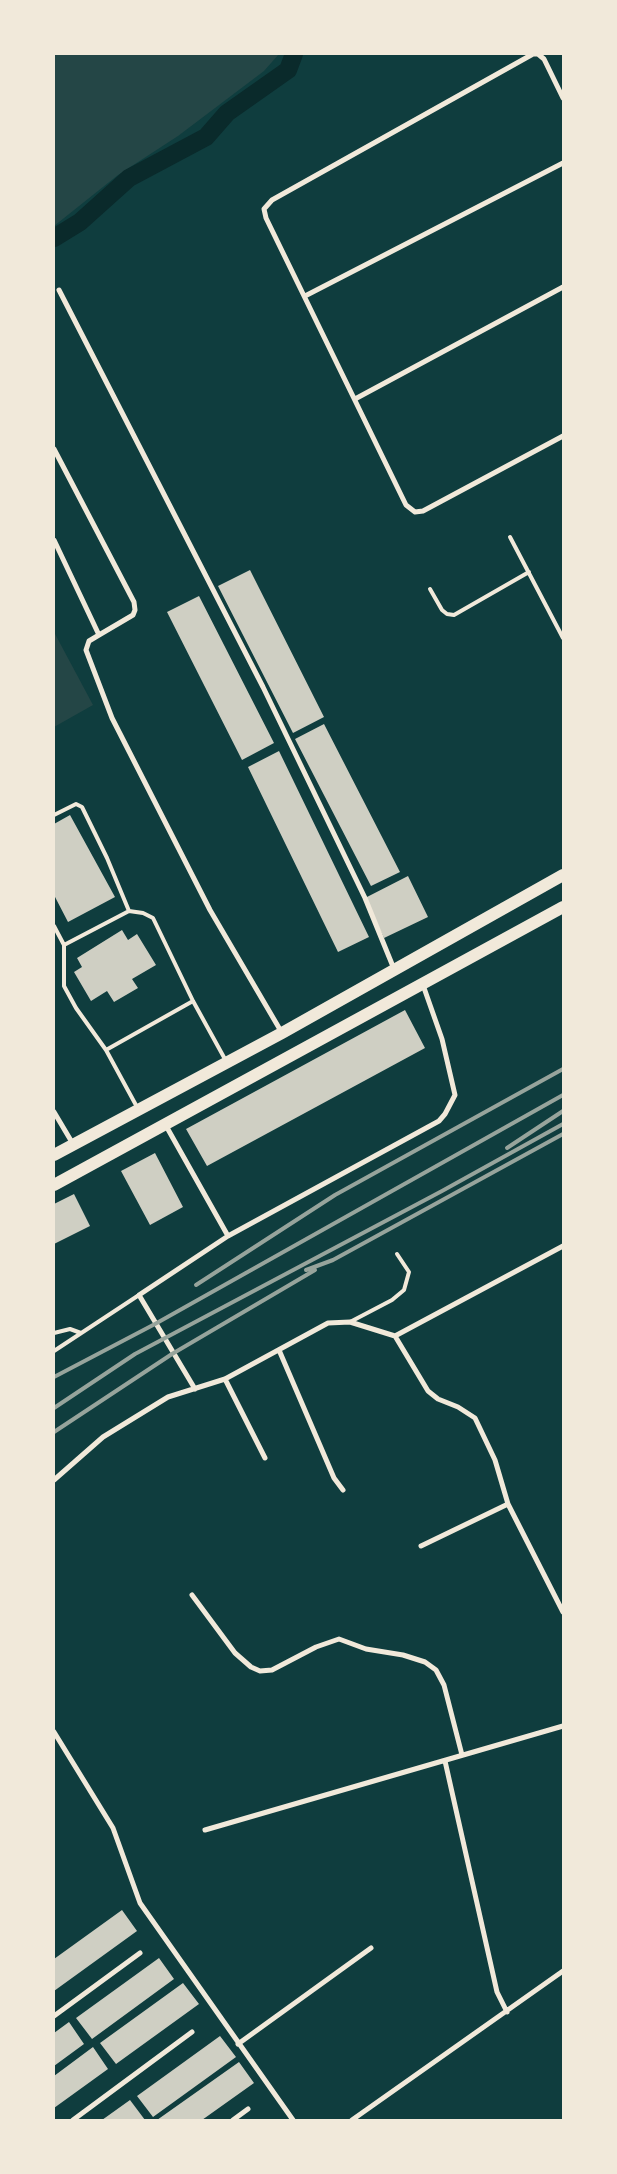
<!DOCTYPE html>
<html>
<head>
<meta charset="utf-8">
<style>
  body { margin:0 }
  #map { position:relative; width:617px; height:2174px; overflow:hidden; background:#0f3d3e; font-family:Quicksand,sans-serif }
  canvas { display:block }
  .frame { position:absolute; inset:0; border:55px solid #f1e9da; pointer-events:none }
</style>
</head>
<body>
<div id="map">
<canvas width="617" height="2174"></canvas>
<div class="frame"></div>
</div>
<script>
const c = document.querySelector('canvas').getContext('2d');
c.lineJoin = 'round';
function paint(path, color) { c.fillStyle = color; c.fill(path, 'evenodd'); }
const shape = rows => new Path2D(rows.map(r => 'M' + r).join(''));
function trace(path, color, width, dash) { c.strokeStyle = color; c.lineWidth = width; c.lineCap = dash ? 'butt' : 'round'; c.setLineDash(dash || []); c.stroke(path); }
paint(shape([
  [54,54,279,54,264,71,178,136,118,175,54,226],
  [54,632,93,705,54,727]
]), '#244646');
trace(shape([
  [54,238,80,222,129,178,206,137,227,113,288,70,294,54]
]), '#0a2a2b', 18);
paint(shape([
  [250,570,324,717,293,733,218,586],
  [199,596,274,743,242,760,167,612],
  [324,724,400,872,371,886,295,739],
  [279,751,369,937,338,952,248,767],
  [70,815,115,897,68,922,54,895,54,824],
  [408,876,428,917,384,938,365,898],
  [122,930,128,940,137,934,156,965,132,979,138,988,114,1002,107,991,91,1001,74,972,82,967,77,958],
  [405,1010,425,1048,207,1166,186,1129],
  [155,1153,183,1207,150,1225,121,1171],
  [74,1194,90,1226,54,1244,54,1204],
  [122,1910,137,1931,54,1991,54,1959],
  [159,1958,174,1979,92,2039,76,2018],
  [183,1983,199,2004,116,2064,100,2043],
  [69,2022,84,2044,54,2066,54,2033],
  [220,2036,236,2057,153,2117,137,2096],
  [93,2047,108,2069,54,2108,54,2076],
  [239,2062,254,2083,202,2120,157,2120],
  [130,2100,145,2120,102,2120]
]), '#cfcfc3');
trace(shape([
  [510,537,563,638],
  [430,589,442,610,447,614,454,615,529,572],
  [54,815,76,804,82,807,107,858,129,911],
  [54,926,64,945,129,911,143,913,153,918,193,1001,226,1061],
  [64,945,64,986,76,1008,106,1050,137,1107],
  [106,1050,193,1001],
  [350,1322,392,1300,404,1290,409,1272,397,1254],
  [54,1333,70,1329,81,1333],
  [54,1351,139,1295]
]), '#f1e9da', 4);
trace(shape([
  [563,98,544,59,538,54,533,54,272,200,264,209,266,218,406,505,415,512,423,511,563,436],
  [59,290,263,687,365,898,394,969],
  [305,296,563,163],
  [355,399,563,287],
  [54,449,134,602,135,610,133,615,99,635],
  [54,540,99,635,89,641,86,650,112,718,210,910,282,1033],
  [54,1112,73,1144],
  [165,1124,228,1236,139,1295,195,1389],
  [228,1236,439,1121,445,1114,455,1095,442,1039,423,985],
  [395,1336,428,1391,438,1399,458,1407,475,1418,495,1460,508,1504,563,1612],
  [279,1350,334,1478,343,1490],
  [225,1379,265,1458],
  [54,1480,103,1437,168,1397,225,1379,328,1323,350,1322,395,1336,563,1246],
  [421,1546,508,1504],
  [192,1595,235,1653,251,1667,260,1671,272,1670,316,1647,339,1639,366,1649,403,1655,425,1662,436,1670,444,1685,462,1755],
  [54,1732,113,1828,140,1903,293,2120],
  [445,1761,497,1992,507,2012],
  [205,1830,563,1726],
  [54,2016,140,1953],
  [238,2044,371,1948],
  [73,2120,192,2032],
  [233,2120,248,2109],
  [352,2120,563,1971]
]), '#f1e9da', 5);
trace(shape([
  [54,1155,282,1033,563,875],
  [54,1185,563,907]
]), '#f1e9da', 12);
trace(shape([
  [507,1148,563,1111],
  [306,1270,333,1260,563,1134],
  [196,1285,335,1195,563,1069],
  [54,1377,155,1324,563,1095],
  [54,1408,135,1354,442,1191,563,1124],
  [54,1432,172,1354,315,1270]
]), '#97a49c', 4);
</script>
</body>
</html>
